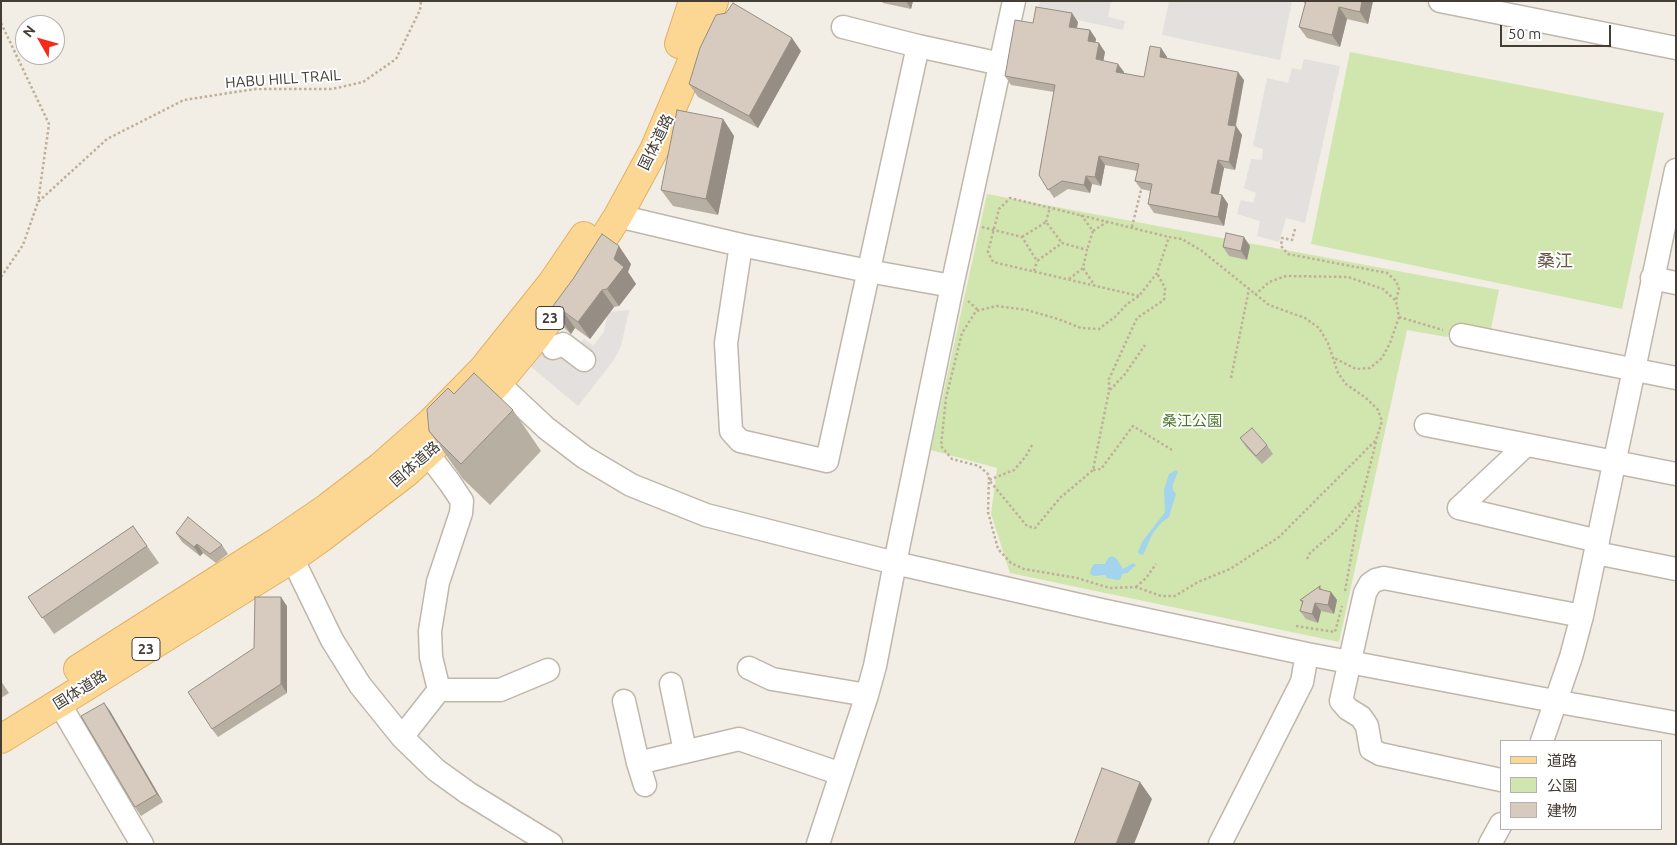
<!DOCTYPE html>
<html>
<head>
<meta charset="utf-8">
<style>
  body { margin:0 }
  #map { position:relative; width:1677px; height:845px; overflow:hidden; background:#f2ede5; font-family:Ubuntu,"Noto Sans JP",sans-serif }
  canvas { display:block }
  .frame { position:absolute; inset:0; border:2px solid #443d35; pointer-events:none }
  .legend { position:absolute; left:1500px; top:740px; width:162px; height:90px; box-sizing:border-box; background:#fff; border:1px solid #b4b1ae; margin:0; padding:6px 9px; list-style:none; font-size:15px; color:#443d35 }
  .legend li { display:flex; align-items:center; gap:10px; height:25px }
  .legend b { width:25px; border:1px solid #b4b1ae }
  .north { position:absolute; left:15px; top:15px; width:50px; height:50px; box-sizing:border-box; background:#fff; border:1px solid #b4b1ae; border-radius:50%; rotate:308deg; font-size:14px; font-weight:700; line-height:20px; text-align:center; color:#443d35 }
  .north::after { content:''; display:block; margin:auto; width:18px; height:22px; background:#f52a19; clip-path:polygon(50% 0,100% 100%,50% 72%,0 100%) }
  .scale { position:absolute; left:1500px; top:25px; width:111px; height:22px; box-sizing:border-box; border:2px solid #443d35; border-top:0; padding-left:6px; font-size:15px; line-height:18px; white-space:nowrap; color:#443d35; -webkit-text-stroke:4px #fff; paint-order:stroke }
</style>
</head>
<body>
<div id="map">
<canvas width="1677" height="845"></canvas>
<div class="frame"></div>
<ul class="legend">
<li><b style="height:6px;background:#fcd794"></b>道路</li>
<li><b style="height:14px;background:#d1e6ae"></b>公園</li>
<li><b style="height:14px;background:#d6cbbe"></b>建物</li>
</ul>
<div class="north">N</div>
<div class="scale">50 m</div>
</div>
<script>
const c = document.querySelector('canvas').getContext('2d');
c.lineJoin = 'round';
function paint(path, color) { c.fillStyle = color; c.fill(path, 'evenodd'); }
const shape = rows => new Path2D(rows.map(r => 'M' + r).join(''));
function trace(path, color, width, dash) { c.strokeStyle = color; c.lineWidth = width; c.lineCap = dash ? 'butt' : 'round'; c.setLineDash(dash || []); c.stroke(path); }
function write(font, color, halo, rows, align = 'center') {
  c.font = font + ' Ubuntu,"Noto Sans JP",sans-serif'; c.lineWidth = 4; c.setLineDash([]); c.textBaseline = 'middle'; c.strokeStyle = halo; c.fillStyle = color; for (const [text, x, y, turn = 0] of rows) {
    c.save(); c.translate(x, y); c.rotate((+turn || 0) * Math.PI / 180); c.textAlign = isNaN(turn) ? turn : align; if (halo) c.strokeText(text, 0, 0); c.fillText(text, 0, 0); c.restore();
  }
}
paint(shape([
  [1350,52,1664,113,1622,309,1311,244],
  [987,194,1499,290,1490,333,1455,327,1447,337,1407,330,1339,642,1010,573,991,514,997,468,931,450]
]), '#d1e6ae');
paint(shape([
  [1040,1,1111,1,1108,17,1125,21,1123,30,1038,11],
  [1169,1,1292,1,1280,60,1162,35],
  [1304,59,1340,66,1305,223,1286,218,1279,242,1257,236,1260,221,1237,214,1241,200,1253,203,1256,193,1244,188,1251,159,1262,160,1263,149,1253,146,1267,78,1288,83,1292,68,1301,70],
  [629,310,621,346,613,361,578,406,529,365,554,337,575,350,584,339,593,346,604,332,608,312]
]), '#e3e0dd');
paint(shape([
  [1176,470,1178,472,1173,484,1173,490,1176,494,1169,517,1161,523,1153,533,1143,555,1139,554,1138,552,1142,542,1165,512,1164,490,1167,480,1169,474],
  [1112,556,1116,558,1123,569,1133,563,1136,565,1127,573,1122,574,1121,579,1118,580,1107,578,1105,575,1094,576,1090,574,1091,569,1094,564,1105,564,1108,558]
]), '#a2d4ee');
const minor = shape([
  [1440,1,1676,48],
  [843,27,918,46],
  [618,216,741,245,868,271,952,286],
  [741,245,726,343,731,431,740,441,827,461,918,46,1001,64],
  [1652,278,1676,283],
  [1461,335,1676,378],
  [553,348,563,344,584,360],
  [498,383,546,428,584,457,631,485,706,515,895,563,1101,610,1307,654,1554,701,1676,723],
  [1426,425,1676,474],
  [428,454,450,483,462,501,461,513,438,582,430,631,431,657,439,690],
  [1459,508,1598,541],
  [1459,508,1526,445],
  [280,546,298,570,332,640,360,685,402,737,436,770,468,793,551,844],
  [1596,553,1676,569],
  [749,668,772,679,867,695],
  [671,684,685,751],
  [624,701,638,763,645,785],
  [59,703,142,844],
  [402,737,439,690,500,690,548,670],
  [1542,741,1571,657,1582,616,1676,170],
  [638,763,739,739,841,774],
  [1501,780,1380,754,1371,749,1367,726,1361,717,1348,709,1341,701,1365,593,1370,584,1376,580,1384,578,1582,616],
  [818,844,867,695,875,666,895,563,952,286,1014,1],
  [1220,844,1302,682,1307,654],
  [1490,844,1501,824]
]);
const major = shape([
  [679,44,693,1],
  [78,669,277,542,328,507,380,467,430,423,483,369,552,283,584,236],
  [1,739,290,560,321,538,406,473,462,421,498,383,537,336,572,288,618,216,654,150,690,66,714,1]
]);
trace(minor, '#c0b7ab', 25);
trace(major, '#e1b264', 30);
trace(shape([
  [1,23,49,124,38,202],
  [1081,215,1093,231,1087,250],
  [1046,222,1050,207],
  [982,227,1022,237,1037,261,1062,243,1087,250,1083,268,1095,286],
  [1132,227,1141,190],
  [1295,229,1292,240,1282,238,1281,246,1288,254,1387,273,1396,281,1399,289,1396,300],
  [1093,231,1107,222],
  [1022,237,1046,222,1062,243],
  [1169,237,1182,239,1202,251,1269,305,1305,318,1319,328,1328,343,1338,373,1346,384,1366,398,1378,410,1382,421,1376,440,1279,537,1230,569,1198,582,1175,596,1161,596,1136,587,1110,588,1077,578,1024,569,1011,563,998,549,988,512,989,475,979,466,952,459,941,446,946,398,962,333,976,311,997,306,1027,310,1058,319,1081,328,1099,329,1115,317,1127,304,1139,296,1157,273,1169,237],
  [1034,271,1037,261],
  [1,277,23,245,38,202,107,139,184,100,255,89,332,89,363,82,396,59,420,10,421,1],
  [1069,279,1083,268],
  [1255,295,1269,282,1286,276,1348,277,1383,289,1396,301,1399,317,1390,343,1382,358,1370,368,1356,369,1332,357],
  [1139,296,993,262,988,252,999,209,1010,198,1169,237],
  [968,301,979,311],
  [1399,317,1443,330],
  [1231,378,1249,289],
  [1110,390,1125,374,1145,345],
  [1032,445,1026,456,1014,470,989,480,1027,526,1035,528,1060,498,1093,470,1109,391,1109,379,1137,318,1164,300,1165,288,1157,273],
  [1093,470,1101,469,1133,426,1172,450],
  [1307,559,1310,553,1340,527,1360,502],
  [1136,587,1146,578,1156,564],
  [1345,591,1361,501,1376,442],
  [1296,626,1335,632,1342,606]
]), '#bfaf99', 2.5, [2.5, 2.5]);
trace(minor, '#fff', 22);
trace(major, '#fcd794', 28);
paint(shape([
  [881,1,913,1,911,9,883,3],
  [1303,1,1373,1,1368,24,1347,19,1340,47,1307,38,1299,27,1305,4],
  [1078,22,1077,28,1090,30,1096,39,1095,43,1105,52,1103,61,1124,72,1124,74,1144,77,1161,48,1167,57,1167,59,1244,80,1236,126,1242,135,1235,170,1224,168,1219,194,1222,195,1228,204,1224,226,1154,213,1148,204,1150,191,1141,189,1135,181,1137,171,1105,165,1101,186,1092,184,1090,193,1068,189,1054,198,1039,175,1054,92,1011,85,1005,76],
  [801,51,758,128,698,97,689,84],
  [723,119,734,136,718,215,673,206,661,190],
  [1250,246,1247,260,1229,256,1223,247],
  [631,264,628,272,636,284,619,306,614,307,590,339,575,328,571,334,563,327,550,310],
  [454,394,513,410,541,451,490,505,463,479,429,431],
  [1240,438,1267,445,1273,454,1262,464,1246,447],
  [133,526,159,563,54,634,28,597],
  [176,533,222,545,228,554,216,563,203,553,200,556,182,542],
  [1320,586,1322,590,1331,592,1337,600,1334,614,1321,611,1318,623,1306,619,1300,611,1302,603,1300,600],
  [287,606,287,693,218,737,212,729,254,648],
  [1,681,9,693,1,698],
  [104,703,110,711,163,802,141,816,135,807]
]), '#b8afa3');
paint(shape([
  [906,1,913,1,911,9],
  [1362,1,1373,1,1368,24,1360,12],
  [1339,7,1347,19,1340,47,1332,35],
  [1072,13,1078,22,1075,35,1069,27],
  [1090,30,1096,39,1094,50,1088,41],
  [792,38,801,51,758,128,749,116],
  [1099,43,1105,52,1102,68,1096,59],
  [1161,48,1167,57,1166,66,1160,57],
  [1118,64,1124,72,1122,81,1116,72],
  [1238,72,1244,80,1234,133,1228,125],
  [723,119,734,136,718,215,706,199],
  [1236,126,1242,135,1235,170,1229,162],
  [1099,156,1105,165,1101,186,1095,177],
  [1218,160,1224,168,1217,202,1211,193],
  [1086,176,1092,184,1090,193,1084,185],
  [1222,195,1228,204,1224,226,1218,217],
  [1244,237,1250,246,1247,260,1241,251],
  [619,246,631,264,628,272,636,284,619,306,607,289,614,259],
  [602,290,614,307,590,339,578,322],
  [563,311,575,328,571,334,559,316],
  [197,544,203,553,200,556,194,547],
  [1331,592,1337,600,1334,614,1328,605],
  [281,597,287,606,287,693,281,684],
  [1315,603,1321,611,1318,623,1312,614],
  [104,703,110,711,163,802,157,794],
  [1140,782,1152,799,1134,844,1116,844]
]), '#968e85');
const building = shape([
  [1306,1,1362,1,1360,12,1339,7,1332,35,1299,27,1306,1],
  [733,3,792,38,749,116,689,84,700,48,716,15,726,13,733,3],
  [1036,7,1072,13,1069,27,1090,30,1088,41,1099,43,1096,59,1118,64,1116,72,1144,77,1150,46,1161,48,1160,57,1238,72,1228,125,1236,126,1229,162,1218,160,1211,193,1222,195,1218,217,1148,204,1152,184,1135,181,1139,164,1099,156,1095,177,1086,176,1084,185,1062,181,1048,190,1039,175,1055,85,1005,76,1015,20,1033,23,1036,7],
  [677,110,723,119,706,199,661,190,677,110],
  [1226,233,1244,237,1241,251,1223,247,1226,233],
  [602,234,619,246,614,259,624,267,607,289,602,290,578,322,563,311,559,316,550,310,573,279,602,234],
  [474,373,513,410,461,464,435,438,429,431,427,409,448,388,454,394,474,373],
  [1252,428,1267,445,1256,456,1240,438,1252,428],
  [188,517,222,545,210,554,197,544,194,547,176,533,188,517],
  [133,526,147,546,42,618,28,597,133,526],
  [1320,586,1319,589,1331,592,1328,605,1315,603,1312,614,1300,611,1303,601,1300,600,1320,586],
  [255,597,281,597,281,684,212,729,188,692,254,648,255,597],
  [104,703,157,794,135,807,81,716,104,703],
  [1102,768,1140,782,1116,844,1074,844,1102,768]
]);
paint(building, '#d6cbbe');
trace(building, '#968e85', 1);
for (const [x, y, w] of [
  [550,318,28],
  [146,649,28]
]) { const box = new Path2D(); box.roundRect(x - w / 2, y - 11.5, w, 23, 4); c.fillStyle = '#fff'; c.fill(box); trace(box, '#443d35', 1); }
write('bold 14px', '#443d35', null, [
  ["23",550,318],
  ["23",146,649]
]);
write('15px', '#443d35', '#fff', [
  ["HABU HILL TRAIL",283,79,-4],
  ["国体道路",656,142,-64],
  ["国体道路",415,464,-41],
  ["国体道路",80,690,-32]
]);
write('15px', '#4b742a', '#fff', [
  ["桑江公園",1192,421]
]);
write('18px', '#675a4c', '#fff', [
  ["桑江",1555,261]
]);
</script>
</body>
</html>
